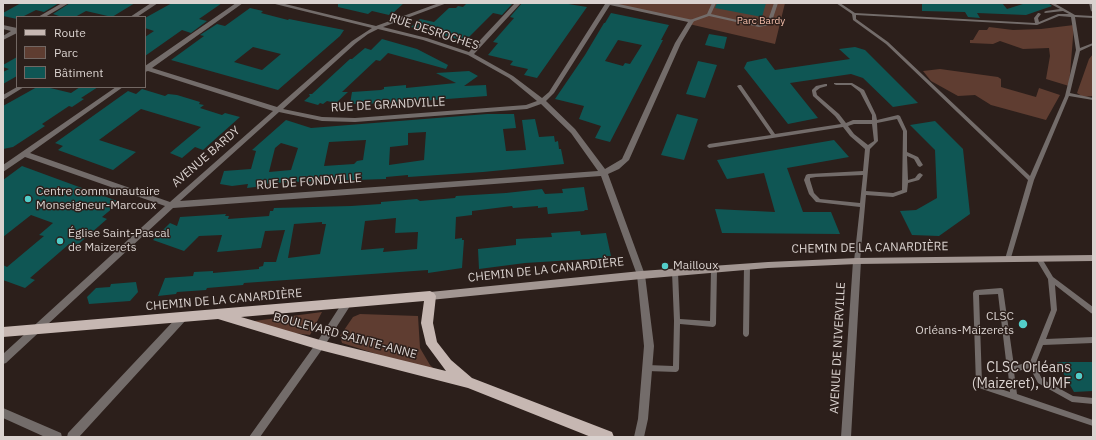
<!DOCTYPE html>
<html>
<head>
<meta charset="utf-8">
<style>
  body { margin:0 }
  #map { position:relative; width:1096px; height:440px; overflow:hidden; background:#2c1f1b; font-family:"IBM Plex Sans",sans-serif }
  canvas { display:block }
  .frame { position:absolute; inset:0; border:4px solid #dad2cf; pointer-events:none }
  .legend { position:absolute; left:16px; top:16px; width:130px; height:72px; box-sizing:border-box; background:#2c1f1b; border:1px solid #726763; margin:0; padding:5px 7px; list-style:none; font-size:12px; color:#dad2cf }
  .legend li { display:flex; align-items:center; gap:8px; height:20px }
  .legend b { width:20px; border:1px solid #726763 }
</style>
</head>
<body>
<div id="map">
<canvas width="1096" height="440"></canvas>
<div class="frame"></div>
<ul class="legend">
<li><b style="height:5px;background:#c6b7b2"></b>Route</li>
<li><b style="height:11px;background:#5f3d31"></b>Parc</li>
<li><b style="height:11px;background:#0f5654"></b>Bâtiment</li>
</ul>
</div>
<script>
const c = document.querySelector('canvas').getContext('2d');
c.lineJoin = 'round';
function paint(path, color) { c.fillStyle = color; c.fill(path, 'evenodd'); }
const shape = rows => new Path2D(rows.map(r => 'M' + r).join(''));
function trace(path, color, width, dash) { c.strokeStyle = color; c.lineWidth = width; c.lineCap = dash ? 'butt' : 'round'; c.setLineDash(dash || []); c.stroke(path); }
function write(font, color, halo, rows, align = 'center') {
  c.font = font + ' "IBM Plex Sans",sans-serif'; c.lineWidth = 3; c.setLineDash([]); c.textBaseline = 'middle'; c.strokeStyle = halo; c.fillStyle = color; for (const [text, x, y, turn = 0] of rows) {
    c.save(); c.translate(x, y); c.rotate((+turn || 0) * Math.PI / 180); c.textAlign = isNaN(turn) ? turn : align; if (halo) c.strokeText(text, 0, 0); c.fillText(text, 0, 0); c.restore();
  }
}
paint(shape([
  [606,3,785,3,775,44,689,24,690,21],
  [1074,25,1069,86,1046,79,1050,56,1049,48,1023,49,1000,41,993,44,970,43,970,40,973,40,979,30,987,30,989,27,1013,30,1041,29],
  [1093,54,1093,96,1083,97,1077,93,1089,59],
  [940,69,998,77,1001,79,1001,87,1036,97,1039,88,1060,95,1046,120,991,105,975,95,958,96,931,81,923,71],
  [322,312,310,335,245,327,247,322],
  [360,314,418,316,420,348,430,365,439,374,342,343,340,336,353,317]
]), '#5f3d31');
paint(shape([
  [21,3,59,3,44,12,36,10,22,17,17,17,17,19,3,16,3,13],
  [70,3,135,3,112,17,86,11,75,17,62,17,53,14],
  [172,3,222,3,199,19,207,21,191,33,182,30,145,56,145,37,154,31,145,28,145,18],
  [338,3,404,3,393,13,391,12,389,15,372,11,368,14,338,7],
  [467,3,513,3,502,15,493,13,465,41,411,27,420,19,434,22,449,8,456,8,458,6,463,7],
  [522,3,562,3,587,7,537,78,524,75,528,69,510,65,513,61,488,55,498,43,493,42,514,18,510,17],
  [717,3,766,3,762,17,715,8],
  [922,3,1002,3,1007,9,1026,3,1048,3,1052,6,1026,15,977,13,980,18,968,17,965,12,922,11],
  [250,8,263,11,261,13,288,20,289,19,344,30,340,36,278,90,171,60,204,36,200,35,217,24,225,26],
  [253,47,281,54,262,70,234,62],
  [611,13,669,25,661,40,663,40,610,142,595,138,601,126,579,119,584,106,555,99,585,55,604,23,605,23],
  [618,40,642,45,630,64,625,63,623,66,605,61],
  [709,34,727,37,724,49,705,45],
  [382,39,417,49,448,65,446,69,388,53,380,61,376,60,342,92,348,92,336,103,327,101,323,104,320,103,318,105,304,101,310,96,309,94,312,94,350,59,352,59,365,48,371,50],
  [855,47,865,50,918,103,893,107,863,78,851,74,790,83,818,118,788,124,744,68,747,62,766,58,775,70,850,59,839,49],
  [17,57,17,76,3,84,3,72,9,69,3,67,3,65],
  [698,61,717,65,705,98,686,94],
  [469,71,478,76,464,86,486,85,487,96,394,103,350,104,352,92,381,90,384,89,384,87,406,85,406,88,456,83,436,73],
  [37,87,46,87,71,93,80,87,98,87,81,98,84,99,72,107,69,106,42,124,45,126,13,147,3,149,3,106],
  [142,89,165,96,168,94,177,95,200,102,199,104,204,105,200,108,222,115,225,113,240,117,203,150,195,147,182,158,170,153,201,127,141,109,99,140,136,152,113,170,58,150,63,146,55,143,128,91,136,94],
  [487,114,514,114,516,128,503,129,506,151,526,150,522,120,535,119,539,137,554,136,555,142,558,141,559,149,561,149,564,164,483,172,408,177,408,175,386,177,386,179,290,182,263,184,263,186,247,188,248,184,232,186,220,184,224,171,251,169,256,151,252,150,286,120,311,128],
  [426,132,424,160,389,165,390,147,408,145,408,133],
  [366,140,363,160,357,161,354,164,324,166,329,142],
  [281,143,298,148,291,170,269,172,275,148],
  [677,114,698,119,684,160,661,155],
  [935,121,963,149,970,214,939,236,912,235,900,211,916,210,937,198,935,150,910,125],
  [834,140,849,157,787,168,803,212,831,212,840,234,722,233,715,209,775,212,764,173,727,179,717,160],
  [22,166,120,202,102,217,107,219,74,248,68,245,30,278,35,280,25,288,3,280,3,265,7,267,44,236,39,235,53,223,31,215,3,237,3,180],
  [584,187,588,210,584,210,585,211,548,214,547,207,538,208,538,206,513,208,512,206,472,211,472,215,456,217,455,239,462,238,462,240,464,240,462,268,428,273,428,270,244,283,243,285,207,288,206,290,177,292,176,294,158,296,165,278,193,276,194,272,213,271,213,273,259,269,259,267,263,266,264,262,276,262,285,230,265,231,261,248,217,252,222,235,199,236,184,251,153,240,170,223,177,226,180,217,226,214,225,216,229,216,228,219,269,216,270,211,273,211,274,208,351,206,381,204,381,202,417,199,420,201,455,198,456,196,506,193,542,189,545,194,563,193,562,189],
  [396,218,395,233,418,232,417,249,383,252,384,248,361,250,365,221],
  [322,222,322,224,326,224,320,254,288,258,294,224],
  [580,231,581,235,606,233,611,256,605,256,605,258,525,263,479,269,478,249,516,245,516,239,552,237,551,233],
  [136,282,138,292,130,301,89,304,87,297,96,288,110,287,111,284],
  [1057,362,1093,362,1093,391,1074,392]
]), '#0f5654');
paint(shape([
  [712,3,716,3,711,14,759,25,767,23,774,3,778,3,771,24,769,25,759,27,709,16,692,22,690,22,690,20,707,14,712,3],
  [836,3,840,3,855,13,1035,23,1034,18,1038,13,1039,13,1041,14,1038,18,1039,22,1058,14,1069,14,1063,11,1045,13,1044,12,1046,11,1060,9,1049,3,1054,3,1075,15,1093,16,1093,18,1075,17,1080,48,1093,43,1093,45,1080,51,1070,93,1093,98,1093,100,1069,96,1034,180,1010,261,1006,261,1005,259,1028,180,886,44,853,20,852,14,836,3],
  [856,15,1037,25,1059,16,1071,17,1076,50,1065,96,1030,176,888,42,856,19,856,15],
  [1089,3,1093,3,1093,12,1091,11,1089,3],
  [834,83,852,83,864,90,876,115,877,120,898,115,900,116,907,131,907,152,918,157,923,165,920,167,918,166,914,159,907,156,908,180,915,178,918,174,920,173,923,175,919,180,908,183,907,192,893,197,866,195,860,261,859,263,855,263,854,261,860,207,816,202,809,194,804,180,806,175,808,174,863,171,865,149,850,136,843,127,709,148,707,146,709,144,771,135,737,86,739,85,741,85,775,134,841,124,835,116,813,96,812,91,812,90,816,86,825,84,827,84,827,86,820,88,816,91,817,95,839,114,846,123,853,120,872,120,872,115,860,92,851,85,836,85,834,84,834,83],
  [897,119,903,131,902,190,893,193,866,191,870,149,878,141,877,123,897,119],
  [854,124,872,124,874,141,868,145,854,134,848,126,854,124],
  [863,175,860,203,820,199,814,193,810,180,810,178,816,177,863,175],
  [1037,257,1041,257,1053,277,1093,307,1093,314,1091,313,1055,285,1057,310,1046,339,1093,337,1093,343,1043,345,1035,365,1042,379,1073,396,1093,398,1093,404,1072,402,1038,383,1030,368,1014,372,1017,394,1093,420,1093,426,979,388,977,387,976,385,973,293,974,291,976,290,1001,288,1003,289,1014,366,1030,362,1051,310,1048,279,1036,259,1037,257],
  [998,294,1007,369,1007,370,1008,372,1010,392,982,383,979,295,998,294],
  [745,264,749,264,750,266,749,334,748,336,746,337,744,336,743,334,744,266,745,264],
  [712,267,716,267,717,269,716,324,715,326,713,327,680,324,679,369,678,371,676,372,647,371,645,370,644,368,645,366,647,365,673,366,674,321,672,272,673,270,677,270,678,272,680,319,710,321,711,269,712,267]
]), '#736c6a');
paint(shape([
  [62,3,69,3,45,17,38,17,62,3],
  [151,3,158,3,137,17,130,17,151,3],
  [236,3,243,3,152,68,277,107,352,41,372,28,271,3,281,3,376,26,439,3,447,3,383,27,427,38,469,52,515,3,521,3,474,54,513,76,542,98,549,92,605,4,603,3,614,3,693,20,694,21,681,43,629,160,619,169,608,174,645,275,654,346,648,419,644,437,634,437,638,419,644,346,637,275,601,176,173,208,6,363,3,364,3,354,165,206,25,157,3,172,3,165,116,87,123,87,30,153,170,202,273,111,148,71,145,72,145,66,236,3],
  [610,5,688,22,675,43,622,159,605,169,575,129,546,101,554,93,610,5],
  [378,29,423,40,468,55,509,78,537,101,526,105,355,118,322,117,283,109,356,43,368,34,378,29],
  [541,104,571,133,598,171,180,201,279,112,322,121,355,122,527,109,541,104],
  [3,25,17,28,17,33,3,40,3,36,11,31,3,29,3,25],
  [17,87,24,87,3,100,3,95,17,87],
  [857,258,860,259,861,261,851,437,841,437,853,261,854,259,857,258],
  [347,299,350,300,351,303,350,306,323,348,260,437,249,437,317,342,344,300,347,299],
  [183,313,186,314,188,317,186,320,79,437,67,437,68,433,180,314,183,313],
  [3,408,61,433,62,437,45,437,3,418,3,408]
]), '#736c6a');
paint(shape([
  [1093,255,1093,261,857,264,768,268,641,279,430,300,427,299,426,296,427,293,430,292,641,271,768,262,857,258,1093,255]
]), '#a29692');
paint(shape([
  [430,291,434,293,436,296,433,323,437,342,451,360,472,378,612,432,614,437,591,437,468,388,320,350,218,319,3,337,3,327,430,291],
  [424,301,421,323,426,344,446,371,320,340,241,317,424,301]
]), '#c6b7b2');
for (const [x, y, r, color] of [
  [28,199,4,"#53cdc9"],
  [60,241,4,"#53cdc9"],
  [665,266,4,"#53cdc9"],
  [1023,324,5,"#53cdc9"],
  [1079,376,4,"#53cdc9"]
]) { const dot = new Path2D(); dot.arc(x, y, r, 0, 2 * Math.PI); c.fillStyle = color; c.fill(dot); trace(dot, '#2c1f1b', 1.5); }
write('10px', '#f4beab', '#2c1f1b', [
  ["Parc Bardy",761,21]
]);
write('12px', '#dad2cf', '#2c1f1b', [
  ["RUE DESROCHES",434,32,18],
  ["RUE DE GRANDVILLE",388,105,-3],
  ["AVENUE BARDY",206,157,-41],
  ["RUE DE FONDVILLE",309,182,-4],
  ["CHEMIN DE LA CANARDIÈRE",870,248,-1],
  ["CHEMIN DE LA CANARDIÈRE",546,270,-6],
  ["CHEMIN DE LA CANARDIÈRE",224,300,-5],
  ["BOULEVARD SAINTE-ANNE",345,336,15],
  ["AVENUE DE NIVERVILLE",838,348,-87]
]);
write('12px', '#dad2cf', '#2c1f1b', [
  ["Centre communautaire",36,192],
  ["Monseigneur-Marcoux",36,206],
  ["Église Saint-Pascal",68,234],
  ["de Maizerets",68,248],
  ["Mailloux",673,266],
  ["CLSC",1014,317,"right"],
  ["Orléans-Maizerets",1014,331,"right"]
], 'left');
write('14px', '#dad2cf', '#2c1f1b', [
  ["CLSC Orléans",1071,368],
  ["(Maizeret), UMF",1071,384]
], 'right');
</script>
</body>
</html>
